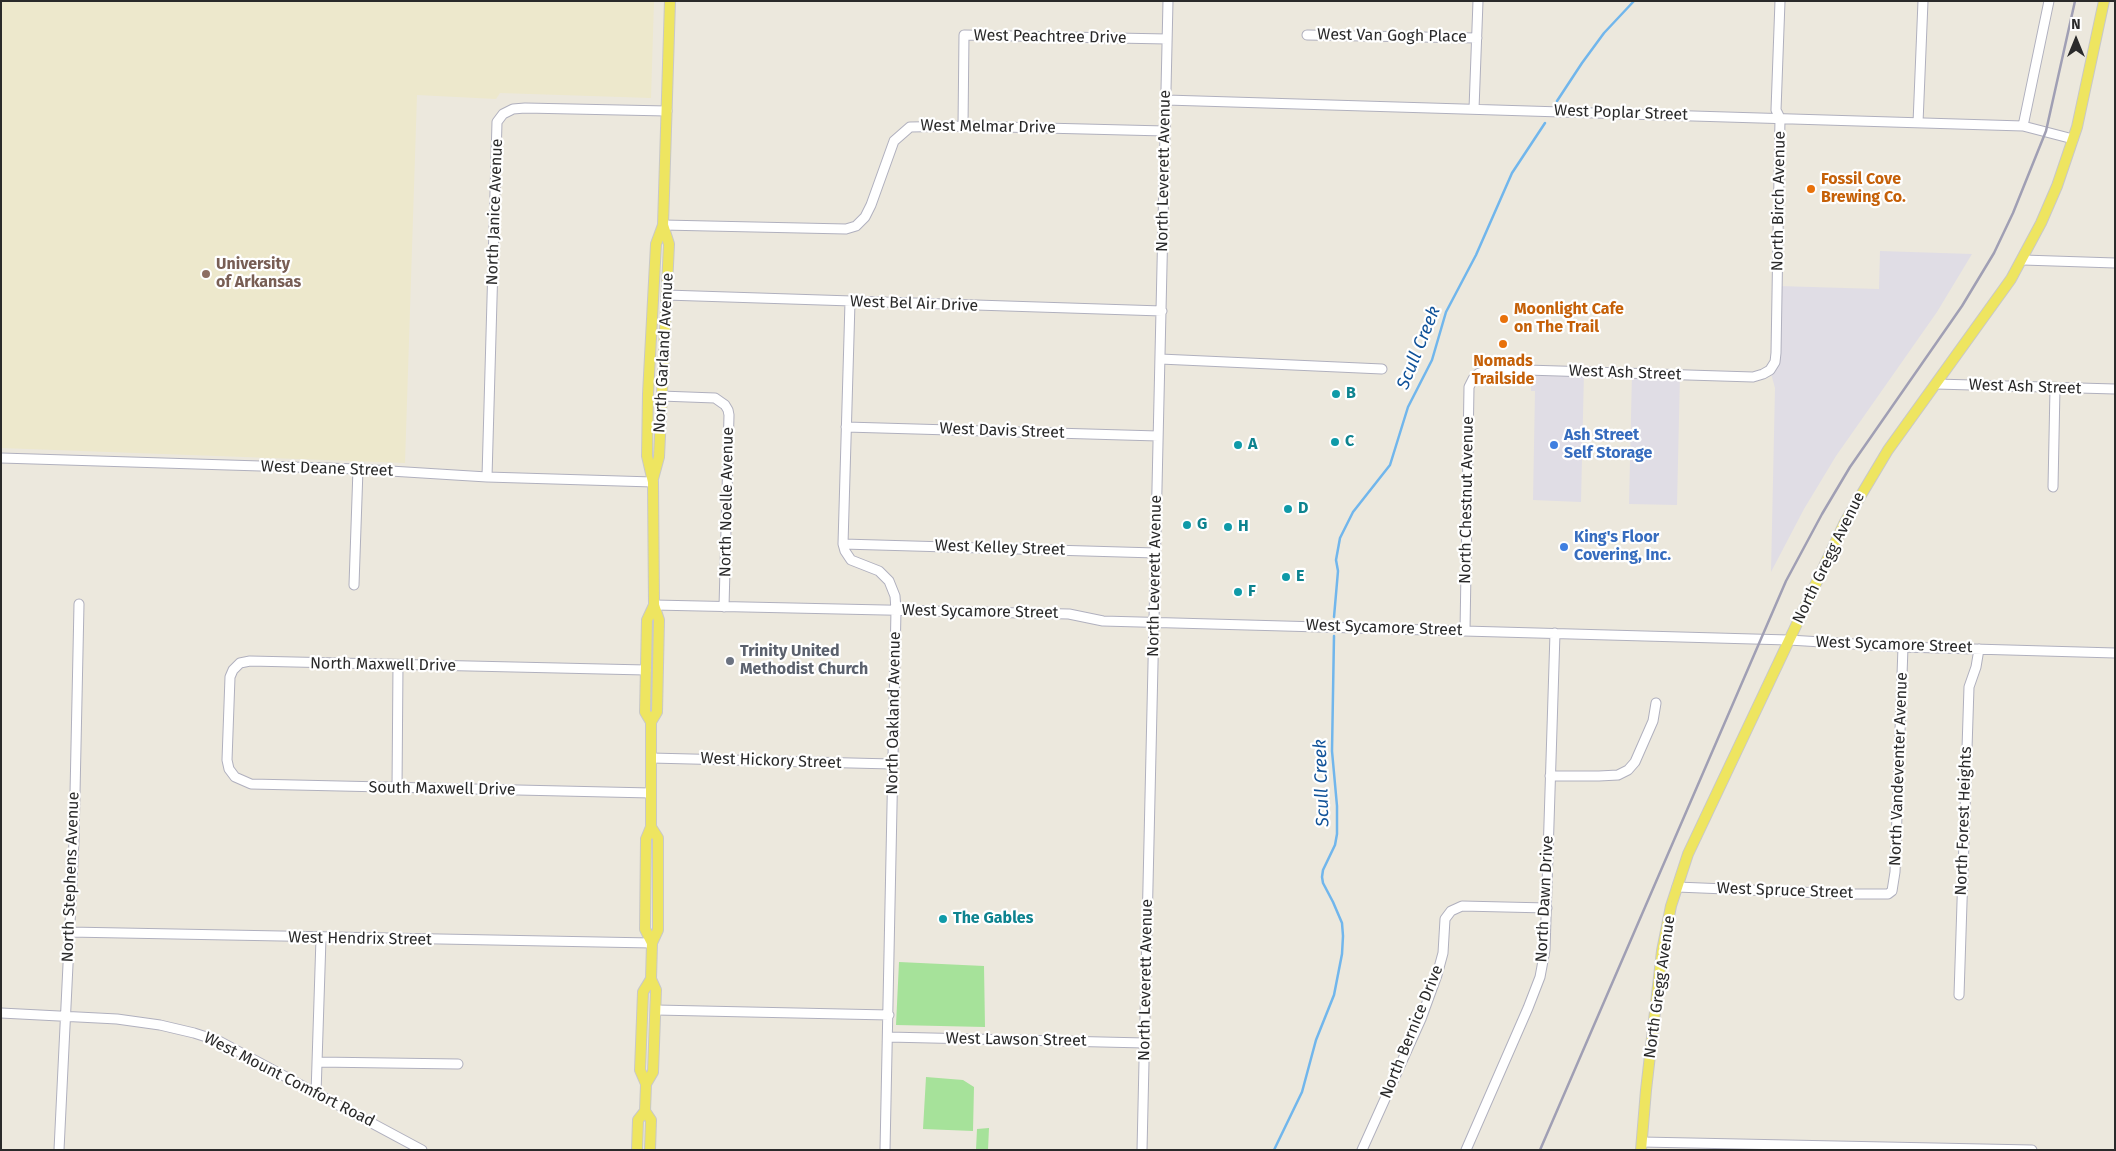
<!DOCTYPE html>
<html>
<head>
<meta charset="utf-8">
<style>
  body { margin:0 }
  #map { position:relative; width:2116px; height:1151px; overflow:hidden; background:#ece8dd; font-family:"Fira Sans",sans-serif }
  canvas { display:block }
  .frame { position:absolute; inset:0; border:2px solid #2a2a2a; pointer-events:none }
  .north { position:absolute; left:2051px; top:15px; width:50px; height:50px; -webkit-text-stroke:4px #fff; paint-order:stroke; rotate:0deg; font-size:14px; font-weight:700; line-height:20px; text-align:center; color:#2a2a2a }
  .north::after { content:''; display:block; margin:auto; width:18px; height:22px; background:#2a2a2a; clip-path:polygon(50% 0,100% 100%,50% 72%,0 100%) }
</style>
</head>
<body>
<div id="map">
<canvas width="2116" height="1151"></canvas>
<div class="frame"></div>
<div class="north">N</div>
</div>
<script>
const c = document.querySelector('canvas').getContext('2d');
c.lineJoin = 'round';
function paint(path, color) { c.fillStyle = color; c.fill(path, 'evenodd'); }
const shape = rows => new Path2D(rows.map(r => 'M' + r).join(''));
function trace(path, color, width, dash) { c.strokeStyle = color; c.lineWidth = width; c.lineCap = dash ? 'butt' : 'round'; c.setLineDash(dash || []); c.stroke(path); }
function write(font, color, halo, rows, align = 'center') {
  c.font = font + ' "Fira Sans",sans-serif'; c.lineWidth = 4.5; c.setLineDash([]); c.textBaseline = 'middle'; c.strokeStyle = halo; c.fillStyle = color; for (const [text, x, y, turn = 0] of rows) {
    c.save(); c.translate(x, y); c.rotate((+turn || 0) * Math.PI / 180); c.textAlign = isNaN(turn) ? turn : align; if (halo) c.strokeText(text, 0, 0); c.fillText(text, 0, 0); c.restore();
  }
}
paint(shape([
  [1880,251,1972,254,1937,312,1836,456,1804,509,1771,572,1775,388,1770,370,1778,286,1879,289],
  [1531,370,1584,372,1581,502,1533,500,1535,391,1531,391],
  [1632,373,1680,374,1677,505,1629,504]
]), '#e0dde5');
paint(shape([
  [1,1,654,1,651,98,500,93,496,99,417,95,405,463,1,448]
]), '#ede8cc');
paint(shape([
  [899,962,984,966,985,1027,896,1025],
  [926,1077,963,1080,974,1087,973,1131,923,1129],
  [989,1128,988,1150,976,1150,977,1129]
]), '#a6e29a');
trace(shape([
  [1557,101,1582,63,1604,33,1634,1],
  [1334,617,1338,571,1336,560,1340,538,1353,512,1390,465,1408,407,1432,360,1446,312,1476,255,1512,173,1545,123],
  [1274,1150,1302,1092,1316,1040,1334,995,1342,954,1343,936,1342,923,1333,902,1323,883,1322,877,1323,870,1335,845,1337,834,1337,806,1332,751,1334,636]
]), '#71b6ec', 2.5);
const minor = shape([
  [1307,35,1477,38],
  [1166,100,2023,126,2073,139],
  [1474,109,1478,1],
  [1918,123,1923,1],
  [963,126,964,35,1167,39],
  [2023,126,2049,1],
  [663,225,846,229,856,226,865,217,871,205,894,141,910,127,963,126,1165,131],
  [2023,260,2115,263],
  [666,295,1162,311],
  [850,302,843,544,845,551,851,560,879,571,889,581,895,596,896,610,885,1150],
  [1160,359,1382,369],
  [1936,384,2115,389],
  [661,396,715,398,725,405,728,410,729,415,724,607],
  [846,427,1158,436],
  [1,458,358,469,487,477,653,482],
  [487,477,497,122,503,114,513,109,525,108,667,111],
  [2053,487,2055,388],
  [843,544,1156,553],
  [354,585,358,469],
  [654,605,1069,614,1103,621,1789,640,1903,647,2115,653],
  [1465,631,1469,387,1473,379,1479,373,1494,369,1753,377,1763,374,1770,370,1775,362,1776,353,1780,118,1776,110,1780,1],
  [646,670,250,661,240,663,233,670,230,677,227,760,229,769,235,777,251,784,651,793],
  [651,758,892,764],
  [1550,776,1599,776,1618,775,1628,770,1635,762,1653,721,1656,703],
  [397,788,398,665],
  [1677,887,1848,894,1888,894,1892,891,1895,872,1903,647],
  [69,932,652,943],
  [1959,995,1969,687,1976,667,1979,649],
  [656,1010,889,1015],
  [1,1013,117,1019,160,1025,194,1033,219,1041,422,1150],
  [888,1037,1145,1043],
  [318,1062,458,1064],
  [316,1094,321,938],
  [1642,1142,2032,1150],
  [59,1150,74,841,79,604],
  [1142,1150,1168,1],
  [1362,1150,1421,1019,1437,975,1443,953,1445,919,1451,911,1462,906,1547,908],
  [1466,1150,1528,1008,1540,977,1545,950,1555,633]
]);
const major = shape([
  [653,479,659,457,669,244,663,225],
  [651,722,657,712,659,620,654,605,653,482,647,456,648,394,656,244,663,225,670,1],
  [652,943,645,929,646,839,651,827,651,722,645,712,647,620,654,605],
  [646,1084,653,1072,656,990,651,979,652,943,658,930,658,838,651,827],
  [637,1150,638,1120,645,1111],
  [650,1150,651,1120,645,1111,646,1084,640,1070,643,992,651,979],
  [1641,1150,1646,1090,1662,951,1671,906,1688,854,1845,522,1888,450,2011,279,2041,223,2057,186,2077,127,2104,1]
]);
trace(minor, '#b0b0be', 11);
trace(major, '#c8c8c8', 12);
trace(minor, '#fff', 9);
trace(major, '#eee560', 10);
trace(shape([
  [1540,1150,1786,581,1822,514,1850,467,1962,306,1994,253,2013,213,2046,131,2075,1]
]), '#a09fb4', 2.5);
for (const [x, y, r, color] of [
  [1811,189,5,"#e8710a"],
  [206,274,5,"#8d6e63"],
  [1504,319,5,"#e8710a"],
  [1503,344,5,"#e8710a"],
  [1336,394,5,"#0f9aa8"],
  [1335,442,5,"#0f9aa8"],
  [1238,445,5,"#0f9aa8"],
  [1554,445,5,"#3f7fe0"],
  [1288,509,5,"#0f9aa8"],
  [1187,525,5,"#0f9aa8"],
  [1228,527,5,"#0f9aa8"],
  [1564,547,5,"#3f7fe0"],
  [1286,577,5,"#0f9aa8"],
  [1238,592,5,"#0f9aa8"],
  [730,661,5,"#6b7280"],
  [943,919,5,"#0f9aa8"]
]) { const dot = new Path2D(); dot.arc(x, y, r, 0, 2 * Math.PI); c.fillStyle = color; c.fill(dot); trace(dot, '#fff', 2); }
write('16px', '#2a2a2a', '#fff', [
  ["West Van Gogh Place",1392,36,1],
  ["West Peachtree Drive",1050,37,1],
  ["West Poplar Street",1621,113,2],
  ["West Melmar Drive",988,127,1],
  ["North Leverett Avenue",1164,171,-89],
  ["North Birch Avenue",1779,201,-89],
  ["North Janice Avenue",495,212,-88],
  ["West Bel Air Drive",914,304,2],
  ["North Garland Avenue",664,353,-87],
  ["West Ash Street",1625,373,2],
  ["West Ash Street",2025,387,2],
  ["West Davis Street",1002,431,2],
  ["West Deane Street",327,469,2],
  ["North Chestnut Avenue",1467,500,-89],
  ["North Noelle Avenue",727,502,-89],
  ["West Kelley Street",1000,548,2],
  ["North Gregg Avenue",1829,558,-64],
  ["North Leverett Avenue",1155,576,-89],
  ["West Sycamore Street",980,612,1],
  ["West Sycamore Street",1384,628,2],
  ["West Sycamore Street",1894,645,2],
  ["North Maxwell Drive",383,665,1],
  ["North Oakland Avenue",894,713,-89],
  ["West Hickory Street",771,761,2],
  ["North Vandeventer Avenue",1899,769,-88],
  ["South Maxwell Drive",442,789,1],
  ["North Forest Heights",1964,821,-88],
  ["North Stephens Avenue",71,877,-88],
  ["West Spruce Street",1785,891,2],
  ["North Dawn Drive",1545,899,-87],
  ["West Hendrix Street",360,939,1],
  ["North Leverett Avenue",1146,980,-89],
  ["North Gregg Avenue",1660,987,-82],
  ["North Bernice Drive",1412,1032,-68],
  ["West Lawson Street",1016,1040,1],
  ["West Mount Comfort Road",289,1080,27]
]);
write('bold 16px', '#c56008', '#fff', [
  ["Fossil Cove",1821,180],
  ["Brewing Co.",1821,198],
  ["Moonlight Cafe",1514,310],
  ["on The Trail",1514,328],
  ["Nomads",1503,362,"center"],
  ["Trailside",1503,380,"center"]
], 'left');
write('bold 16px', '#785e54', '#fff', [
  ["University",216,265],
  ["of Arkansas",216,283]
], 'left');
write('bold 16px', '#0d838f', '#fff', [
  ["B",1346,394],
  ["C",1345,442],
  ["A",1248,445],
  ["D",1298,509],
  ["G",1197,525],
  ["H",1238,527],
  ["E",1296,577],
  ["F",1248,592],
  ["The Gables",953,919]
], 'left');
write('bold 16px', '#366cbe', '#fff', [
  ["Ash Street",1564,436],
  ["Self Storage",1564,454],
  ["King's Floor",1574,538],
  ["Covering, Inc.",1574,556]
], 'left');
write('bold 16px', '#5b616d', '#fff', [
  ["Trinity United",740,652],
  ["Methodist Church",740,670]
], 'left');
write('italic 18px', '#105299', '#fff', [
  ["Scull Creek",1419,348,-68],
  ["Scull Creek",1322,783,-92]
]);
</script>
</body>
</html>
